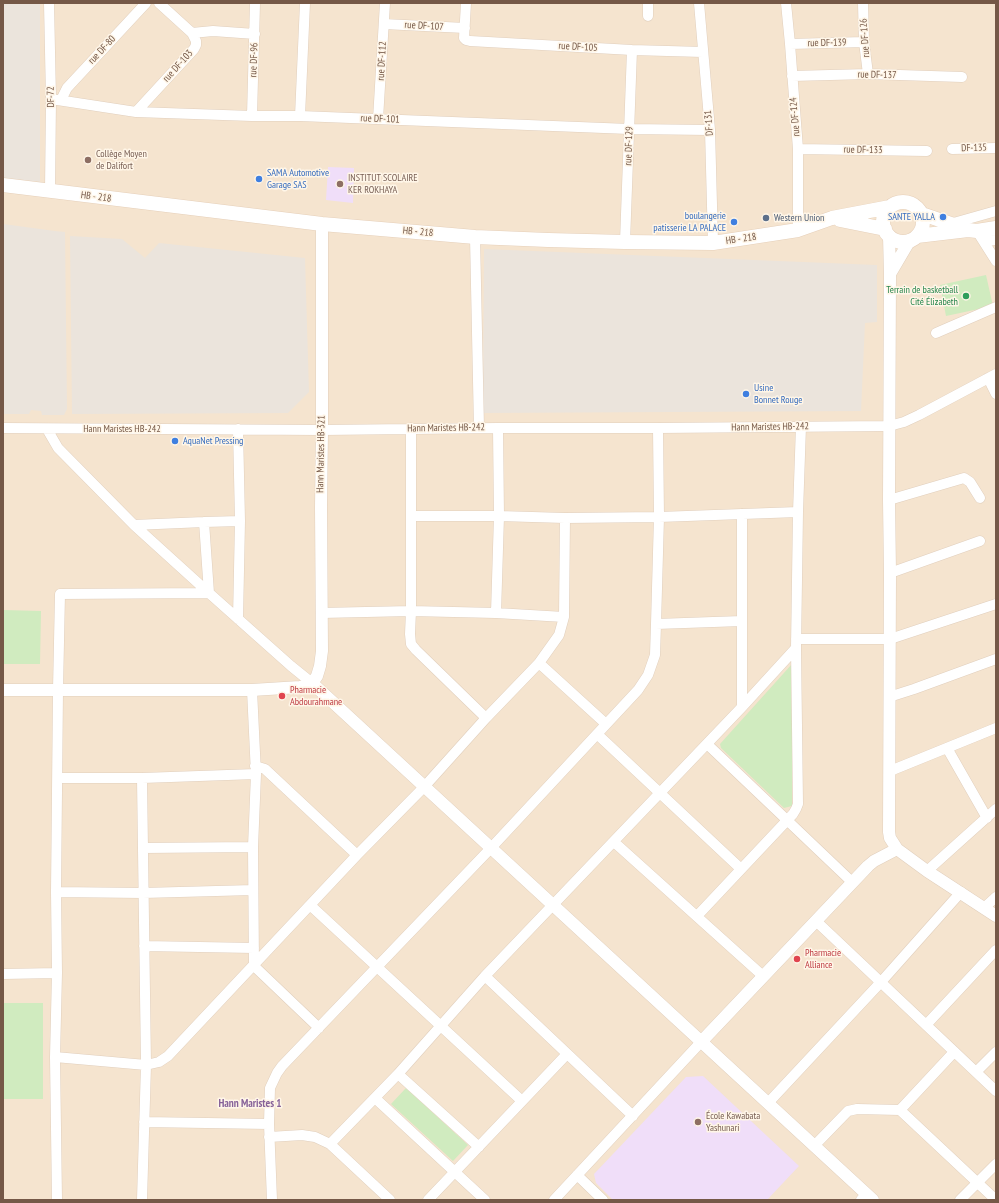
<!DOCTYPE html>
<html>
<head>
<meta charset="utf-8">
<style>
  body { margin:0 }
  #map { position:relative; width:999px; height:1203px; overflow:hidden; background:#fdf3e1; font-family:"PT Sans Narrow",sans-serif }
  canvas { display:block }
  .frame { position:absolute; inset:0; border:4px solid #755847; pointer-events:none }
</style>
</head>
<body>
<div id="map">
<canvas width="999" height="1203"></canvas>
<div class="frame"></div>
</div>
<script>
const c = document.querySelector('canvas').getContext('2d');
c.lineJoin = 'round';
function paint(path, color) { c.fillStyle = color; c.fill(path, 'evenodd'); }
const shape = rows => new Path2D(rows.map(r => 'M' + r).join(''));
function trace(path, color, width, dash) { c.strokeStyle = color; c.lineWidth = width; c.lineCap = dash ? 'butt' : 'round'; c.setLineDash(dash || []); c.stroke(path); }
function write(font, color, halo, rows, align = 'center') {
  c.font = font + ' "PT Sans Narrow",sans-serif'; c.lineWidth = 3; c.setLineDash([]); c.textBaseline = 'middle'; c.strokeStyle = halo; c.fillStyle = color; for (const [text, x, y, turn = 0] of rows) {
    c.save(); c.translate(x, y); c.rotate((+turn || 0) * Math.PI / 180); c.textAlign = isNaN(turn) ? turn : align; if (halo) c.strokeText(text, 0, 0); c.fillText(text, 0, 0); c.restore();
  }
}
paint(shape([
  [3,3,996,3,996,1200,3,1200]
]), '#f5e4cf');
paint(shape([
  [3,3,40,3,40,182,3,178],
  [3,224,55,231,65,232,67,409,64,415,42,415,41,411,31,410,29,414,3,414],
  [70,236,122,239,145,258,159,243,305,258,309,392,288,413,72,414],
  [484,249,877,265,877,322,865,323,861,411,483,413]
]), '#ebe4dc');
paint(shape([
  [328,167,354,168,353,203,326,200],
  [703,1076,799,1166,767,1200,613,1200,596,1183,594,1174,686,1077]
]), '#f0def9');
paint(shape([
  [986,275,993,306,946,316,940,285],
  [3,610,41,611,40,664,3,664],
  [792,664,792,806,784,808,721,748,720,744],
  [3,1003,43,1003,43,1099,3,1099],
  [406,1088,468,1145,453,1161,391,1104]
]), '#d0ebbf');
const minor = shape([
  [49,3,51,99,50,191],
  [466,3,464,38,466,40,470,41,632,50,703,52],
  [699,3,710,130,713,243],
  [786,3,790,44,798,149,798,230],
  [863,3,864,42,868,74],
  [648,16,648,3],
  [384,24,465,28],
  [192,33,213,31,255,34],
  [790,44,864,42],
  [792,76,868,74,962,77],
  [51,99,136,112,252,116,300,116,629,129,710,130],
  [61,100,67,88,146,3],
  [136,112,194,49,196,45,196,41,192,33,159,3],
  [252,116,255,3],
  [300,116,305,3],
  [378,119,385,3],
  [798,149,927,151],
  [952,149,996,148],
  [950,224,996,211],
  [977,231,996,261],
  [475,237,479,428],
  [984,241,996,240],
  [625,242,632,50],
  [936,333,996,307],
  [988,378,996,394],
  [3,428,322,430,498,428,658,428,889,426,904,422,919,415,996,374],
  [411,428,411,611,410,634,411,644,416,650,486,718],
  [47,429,58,448,134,525,209,593,291,666,312,683],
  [889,500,964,478,970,482,980,498],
  [742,514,742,707],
  [411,516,499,516,565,518,659,517,798,512],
  [134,525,204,522,240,521],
  [890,573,980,541],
  [321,613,411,611,496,613,564,617],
  [496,613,499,516,498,428],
  [238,619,240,521,238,429],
  [656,624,742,621],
  [796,639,890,639,996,604],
  [539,663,606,724],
  [252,690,256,774,253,847,254,966,319,1028],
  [889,697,914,689,996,659],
  [597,734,741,869],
  [707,744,852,882],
  [947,748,987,818],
  [255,766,265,769,357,855],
  [890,771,996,728],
  [58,778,142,778,256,774],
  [142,778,146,1065,142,1200],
  [614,842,763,976],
  [143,848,253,847],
  [927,871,996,809],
  [56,892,143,893,253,890],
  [310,905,522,1101],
  [984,908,996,897],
  [697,916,793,814,796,809,798,804,796,648,798,512,801,426],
  [816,921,996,1091],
  [144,946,254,948],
  [3,974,57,973],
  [485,976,633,1116],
  [926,1025,996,950],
  [55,1057,146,1065,159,1062,168,1056,357,855,424,787,486,718,539,663,559,635,564,617,565,518],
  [976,1072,996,1052],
  [398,1074,479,1147],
  [375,1098,485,1200],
  [768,1103,881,982,961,892],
  [900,1110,954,1052],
  [144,1122,269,1124],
  [269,1137,302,1135,315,1137,330,1144,390,1200],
  [330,1144,398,1074,485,976,742,707,796,648],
  [814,1146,848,1111,857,1109,900,1110,996,1200],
  [577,1175,603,1200],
  [57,1200,55,1057,57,973,56,892,58,690,60,594,209,593,204,522],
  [272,1200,269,1124,270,1088,277,1073,282,1066,491,848,638,690,648,675,655,655,656,624,659,517,658,428],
  [428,1200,567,1054],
  [554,1200,701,1042],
  [861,1200,866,1194],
  [960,1200,996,1164]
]);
const tertiary = shape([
  [889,235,890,274,889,500,890,573,889,832,890,838,897,849,927,871,996,916],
  [890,274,910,240],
  [312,683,873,1200],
  [3,690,252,690,300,687,306,686,312,683,317,676,320,666,322,651,321,507,322,430,322,224],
  [701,1042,868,866,874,861,897,849]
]);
const secondary = shape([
  [3,185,322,224,475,237,548,240,625,242,713,243,798,230,832,218,890,207],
  '883 222a20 20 0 1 1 40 0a20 20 0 1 1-40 0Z',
  [922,214,963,228],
  [840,220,885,229],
  [917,236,968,230,977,231,996,228]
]);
trace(minor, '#e1cfbd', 11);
trace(tertiary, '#e1cfbd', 13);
trace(secondary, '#e6d0ba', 15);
trace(minor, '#fff', 10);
trace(tertiary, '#fff', 12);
trace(secondary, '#fff', 14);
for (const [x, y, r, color] of [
  [88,160,4,"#8d6e63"],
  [259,179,4,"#3f7fe0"],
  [340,184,4,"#8d6e63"],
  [943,217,4,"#3f7fe0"],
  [766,218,4,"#5c6f8a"],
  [734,222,4,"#3f7fe0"],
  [966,296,4,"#2e9e5b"],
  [746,394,4,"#3f7fe0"],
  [175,441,4,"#3f7fe0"],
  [282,696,4,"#e0444e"],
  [797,959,4,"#e0444e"],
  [698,1122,4,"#8d6e63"]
]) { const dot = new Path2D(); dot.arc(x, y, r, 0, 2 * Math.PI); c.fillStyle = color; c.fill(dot); trace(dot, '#fff6e8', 1.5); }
write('10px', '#755847', '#fff6e8', [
  ["rue DF-107",424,26,3],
  ["rue DF-126",865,38,-94],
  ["rue DF-139",827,43,-1],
  ["rue DF-105",578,47,3],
  ["rue DF-80",102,50,-47],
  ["rue DF-96",254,60,-88],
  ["rue DF-112",382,61,-87],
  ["rue DF-103",178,66,-48],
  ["rue DF-137",877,75,1],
  ["DF-72",51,97,-91],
  ["rue DF-124",795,117,-95],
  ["rue DF-101",380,119,2],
  ["DF-131",709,123,-94],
  ["rue DF-129",629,146,-88],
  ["DF-135",974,148,-2],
  ["rue DF-133",863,150,1],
  ["HB - 218",96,197,7],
  ["HB - 218",418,232,5],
  ["HB - 218",741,239,-8],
  ["Hann Maristes HB-242",770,427,-1],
  ["Hann Maristes HB-242",446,428,-1],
  ["Hann Maristes HB-242",122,429],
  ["Hann Maristes HB-321",321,454,-89]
]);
write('10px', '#785e54', '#fff6e8', [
  ["Collège Moyen",96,154],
  ["de Dalifort",96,166],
  ["INSTITUT SCOLAIRE",348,178],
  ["KER ROKHAYA",348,190],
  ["École Kawabata",706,1116],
  ["Yashunari",706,1128]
], 'left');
write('10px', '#366cbe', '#fff6e8', [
  ["SAMA Automotive",267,173],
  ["Garage SAS",267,185],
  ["boulangerie",726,216,"right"],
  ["patisserie LA PALACE",726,228,"right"],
  ["SANTE YALLA",935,217,"right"],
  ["Usine",754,388],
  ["Bonnet Rouge",754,400],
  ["AquaNet Pressing",183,441]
], 'left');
write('10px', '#4e5e75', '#fff6e8', [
  ["Western Union",774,218]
], 'left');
write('10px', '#27864d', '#fff6e8', [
  ["Terrain de basketball",958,290],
  ["Cité Élizabeth",958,302]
], 'right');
write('10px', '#be3a42', '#fff6e8', [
  ["Pharmacie",290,690],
  ["Abdourahmane",290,702],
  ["Pharmacie",805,953],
  ["Alliance",805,965]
], 'left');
write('bold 11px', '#876299', '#fff6e8', [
  ["Hann Maristes 1",250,1104]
]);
</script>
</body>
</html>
